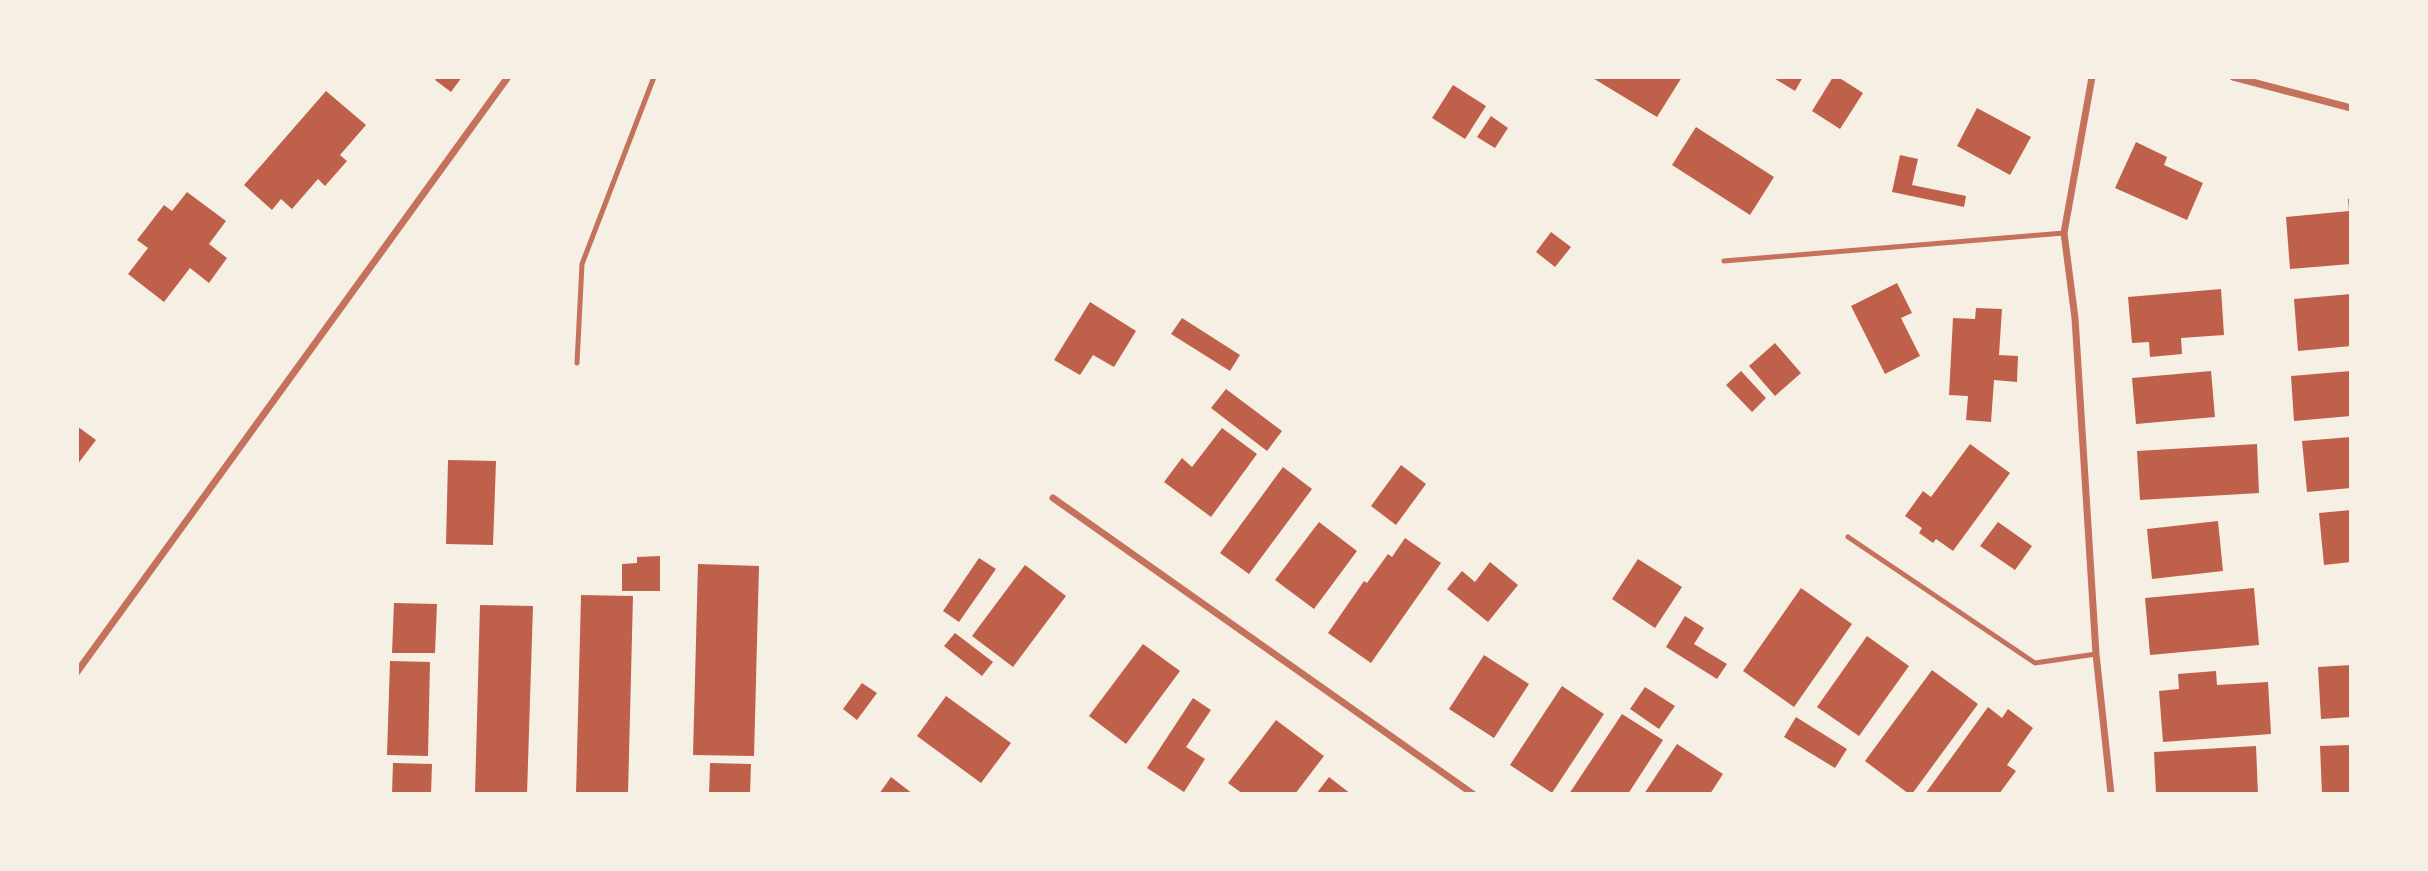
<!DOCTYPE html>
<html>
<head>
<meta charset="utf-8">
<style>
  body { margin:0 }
  #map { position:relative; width:2428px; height:871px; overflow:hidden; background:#f6efe4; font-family:"Nunito Sans",sans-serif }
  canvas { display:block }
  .frame { position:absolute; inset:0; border:79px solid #f6efe4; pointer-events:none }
</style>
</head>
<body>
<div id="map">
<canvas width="2428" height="871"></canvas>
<div class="frame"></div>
</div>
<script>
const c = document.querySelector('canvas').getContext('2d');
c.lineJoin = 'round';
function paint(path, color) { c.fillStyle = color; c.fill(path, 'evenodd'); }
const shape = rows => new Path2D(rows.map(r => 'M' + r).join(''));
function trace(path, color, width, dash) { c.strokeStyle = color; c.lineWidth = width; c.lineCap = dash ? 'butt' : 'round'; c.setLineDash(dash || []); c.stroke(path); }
paint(shape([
  [437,77,462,77,451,92,435,80],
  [1591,77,1682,77,1657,117],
  [1772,77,1803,77,1795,91],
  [1833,77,1838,77,1863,93,1840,129,1812,111],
  [1453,85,1486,106,1465,139,1432,118],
  [326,91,366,125,340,155,347,161,325,186,318,179,292,209,281,199,272,210,244,185],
  [1977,108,2031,137,2010,175,1957,146],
  [1491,116,1508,128,1495,148,1477,137],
  [1696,127,1774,177,1750,215,1672,165],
  [2136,142,2167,157,2164,165,2203,183,2187,220,2115,188],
  [1900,155,1918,159,1912,185,1966,196,1964,207,1892,192],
  [187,192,226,221,209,244,227,258,209,283,190,268,164,302,128,274,148,248,137,240,164,205,172,211],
  [2348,199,2351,199,2351,264,2290,269,2286,217,2349,211],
  [1551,232,1571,247,1555,267,1536,252],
  [1897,283,1912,313,1901,318,1920,356,1885,374,1851,306],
  [2221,289,2224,335,2181,338,2182,354,2150,357,2149,342,2132,343,2128,297],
  [2351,294,2351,346,2298,351,2294,299],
  [1090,302,1136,331,1114,367,1093,355,1080,375,1054,360],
  [1976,308,2002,309,1999,355,2018,356,2017,382,1994,380,1991,422,1966,420,1968,396,1949,395,1953,318,1975,319],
  [1182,318,1240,355,1230,371,1171,334],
  [1775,343,1801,373,1775,396,1749,366],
  [1741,371,1766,398,1752,412,1726,385],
  [2211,371,2215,417,2136,424,2132,378],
  [2351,371,2351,416,2294,421,2291,376],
  [1226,389,1282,431,1267,451,1211,408],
  [77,426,96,440,77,465],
  [1222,428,1257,454,1211,517,1164,482,1182,458,1192,467],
  [2351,437,2351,488,2307,492,2302,441],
  [1970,444,2010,473,1953,551,1936,539,1933,543,1919,533,1922,528,1905,516,1923,491,1931,497],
  [2257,444,2259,493,2140,500,2137,451],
  [448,460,496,461,493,545,446,544],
  [1401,465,1426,484,1396,525,1371,506],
  [1283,467,1312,489,1249,574,1220,553],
  [2351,510,2351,562,2324,565,2319,513],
  [2218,521,2223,571,2152,579,2147,529],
  [1319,522,1357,551,1314,609,1275,580],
  [1998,522,2032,546,2015,570,1980,546],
  [1405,538,1441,563,1371,663,1328,633,1364,581,1367,583,1388,554,1392,557],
  [660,556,660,591,622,591,622,564,637,563,637,557],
  [979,558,996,569,959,622,943,611],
  [1638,559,1682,587,1655,628,1612,599],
  [1490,562,1518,585,1488,622,1447,589,1462,571,1475,582],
  [698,564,759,566,754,756,693,755],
  [1025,565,1066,596,1013,667,972,636],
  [1801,588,1852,624,1794,707,1743,671],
  [2254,588,2259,645,2150,655,2145,598],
  [581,595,633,596,628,794,576,794],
  [394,603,437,604,435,653,392,653],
  [480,605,533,606,527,794,475,794],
  [1685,616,1704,628,1694,644,1727,664,1717,679,1666,647],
  [955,633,993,662,982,676,944,646],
  [1867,636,1909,666,1859,736,1817,707],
  [1143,644,1180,671,1126,744,1089,716],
  [1484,655,1529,684,1494,738,1449,709],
  [390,661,430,662,428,756,387,755],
  [2351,665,2351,717,2321,719,2318,667],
  [1932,670,1978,704,1912,794,1909,794,1865,761],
  [2216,671,2217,685,2268,682,2271,734,2163,742,2159,691,2179,689,2178,674],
  [862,683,877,693,857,720,843,709],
  [1562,686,1604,714,1552,793,1510,765],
  [1645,687,1675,706,1659,729,1630,709],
  [946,696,1011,743,981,783,917,736],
  [1193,698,1211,710,1186,747,1205,759,1184,792,1147,768],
  [1988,707,2002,718,2008,709,2033,728,2007,765,2016,771,1999,794,1925,794],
  [1622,714,1663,740,1628,794,1569,794],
  [1796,717,1847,749,1835,768,1784,737],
  [1276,720,1324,756,1295,794,1243,794,1228,783],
  [1677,744,1723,774,1710,794,1644,794],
  [2351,745,2351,794,2322,794,2320,746],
  [2256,746,2258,794,2156,794,2154,752],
  [393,763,432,764,431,794,392,794],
  [710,763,751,764,750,794,709,794],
  [891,777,913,794,879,794],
  [1329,777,1351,794,1316,794]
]), '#bf614a');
trace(shape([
  [1724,261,2064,233],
  [577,363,582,264,654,77],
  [1848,537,2035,663,2096,654]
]), '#c5725c', 5);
trace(shape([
  [2092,77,2064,233,2075,318,2096,654,2111,794],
  [2233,77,2351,108],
  [1053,498,1473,794],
  [77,672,508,77]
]), '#c5725c', 7);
</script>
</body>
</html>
